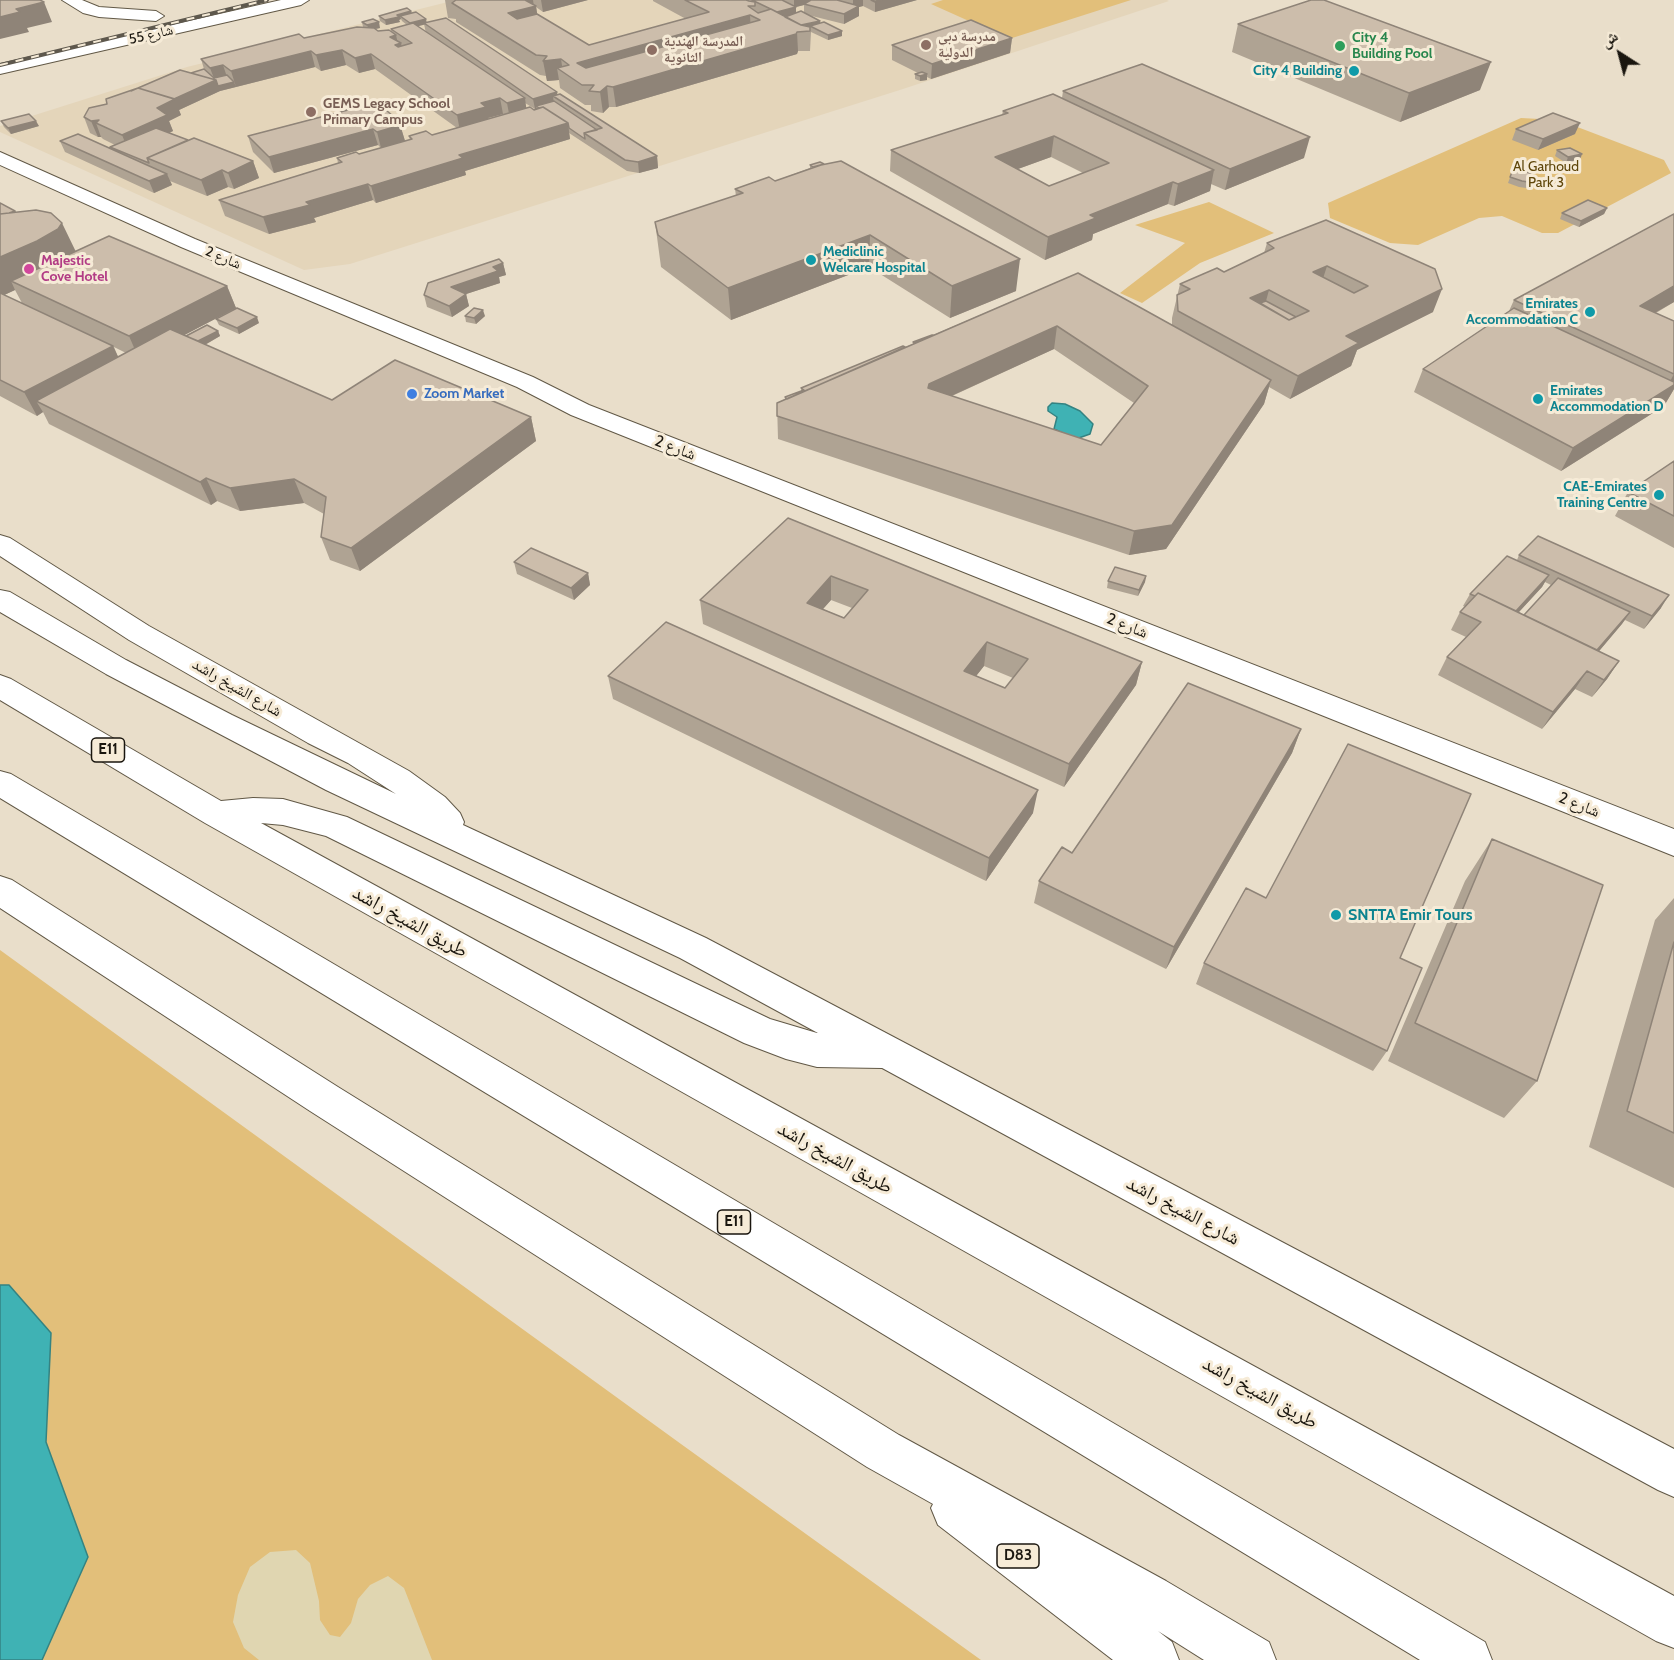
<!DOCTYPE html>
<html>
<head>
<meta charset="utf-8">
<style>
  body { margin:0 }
  #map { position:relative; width:1674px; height:1660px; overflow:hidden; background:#e9deca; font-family:Cabin,"Noto Naskh Arabic",sans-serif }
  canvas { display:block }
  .north { position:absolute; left:1590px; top:24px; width:60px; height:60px; -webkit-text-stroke:4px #f6ebd7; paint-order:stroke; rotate:324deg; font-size:16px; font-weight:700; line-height:24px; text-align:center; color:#1a160f }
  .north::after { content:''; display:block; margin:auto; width:21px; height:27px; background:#1a160f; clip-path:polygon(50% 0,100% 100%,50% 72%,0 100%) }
</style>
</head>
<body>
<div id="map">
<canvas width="1674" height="1660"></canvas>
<div class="north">ش</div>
</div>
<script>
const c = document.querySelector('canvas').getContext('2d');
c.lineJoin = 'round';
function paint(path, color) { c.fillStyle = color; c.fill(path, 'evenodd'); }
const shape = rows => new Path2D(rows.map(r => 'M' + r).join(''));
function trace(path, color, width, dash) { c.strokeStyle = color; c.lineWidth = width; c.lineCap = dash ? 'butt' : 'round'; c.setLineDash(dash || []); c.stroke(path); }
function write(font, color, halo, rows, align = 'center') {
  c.font = font + ' Cabin,"Noto Naskh Arabic",sans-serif'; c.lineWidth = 6; c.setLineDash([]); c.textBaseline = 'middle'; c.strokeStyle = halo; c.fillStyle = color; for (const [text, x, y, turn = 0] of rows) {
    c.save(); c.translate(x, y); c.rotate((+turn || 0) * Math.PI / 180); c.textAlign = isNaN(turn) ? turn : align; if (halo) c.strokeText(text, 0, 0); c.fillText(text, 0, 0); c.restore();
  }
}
paint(shape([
  [456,0,1167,0,1169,1,903,89,350,264,304,270,0,132,0,126,187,67]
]), '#e4d5ba');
paint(shape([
  [943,0,1131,0,1009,39,931,4],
  [1521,118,1559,120,1664,160,1671,173,1558,233,1542,233,1502,216,1479,218,1418,245,1390,243,1330,218,1328,203],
  [1209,202,1274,233,1200,263,1142,303,1120,293,1185,243,1135,225],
  [0,950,681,1444,981,1660,0,1660]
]), '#e2bf7a');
paint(shape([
  [296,1550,310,1563,319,1601,320,1620,330,1635,340,1637,351,1623,358,1599,370,1585,388,1576,404,1588,432,1660,259,1660,244,1648,233,1622,238,1595,250,1567,270,1552]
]), '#e0d6b1');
const water = shape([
  [1052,403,1065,404,1080,411,1093,424,1090,434,1076,439,1054,429,1057,417,1048,411,1048,407,1052,403],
  [0,1285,9,1285,51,1333,46,1442,88,1557,42,1660,0,1660,0,1285]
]);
paint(water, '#3fb2b4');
trace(water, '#348382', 1.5);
const minor = shape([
  [62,0,82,0,99,7,156,11,164,16,156,21,99,17,83,13,62,0],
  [281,0,309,0,301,5,0,74,0,64,281,0],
  [0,152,195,239,533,377,589,405,1674,829,1674,856,571,415,517,387,181,247,0,165,0,152]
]);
const major = shape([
  [0,535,10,538,149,626,409,771,445,797,460,813,464,822,463,825,706,938,1674,1449,1674,1497,1658,1490,680,958,326,790,106,674,0,612,0,590,10,592,126,660,232,715,396,794,348,763,308,743,129,640,0,556,0,535]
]);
const highway = shape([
  [0,675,11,679,221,801,253,798,283,799,347,817,770,1019,817,1033,882,1034,895,1039,901,1051,895,1063,882,1068,817,1067,786,1059,744,1043,326,836,283,825,261,823,1674,1596,1674,1648,1656,1641,205,823,0,700,0,675],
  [0,771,11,774,1485,1642,1492,1660,1420,1660,0,798,0,771],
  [0,876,12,880,338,1087,899,1435,1166,1581,1269,1642,1276,1660,1204,1660,1158,1631,1172,1642,1179,1660,1113,1660,938,1525,931,1508,933,1504,867,1467,310,1111,0,908,0,876]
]);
trace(minor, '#615846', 2);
trace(major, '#615846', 2);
trace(highway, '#615846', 2);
paint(minor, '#fff');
paint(major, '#fff');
paint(highway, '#fff');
const rail = shape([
  [0,65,267,0]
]);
trace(rail, '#5e584d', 4);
trace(rail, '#f6ebd7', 2, [8]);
paint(shape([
  [445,0,588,0,543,12,536,7,537,14,589,45,686,19,653,1,653,0,917,0,875,12,863,6,859,7,859,16,844,24,808,15,820,21,820,24,842,36,828,40,811,32,810,51,798,51,797,54,616,107,609,107,603,113,591,111,591,105,585,105,560,88,559,80,547,81,546,76,540,75,456,22,456,19,448,18],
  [804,5,804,12,796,13,796,7],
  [412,13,426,23,557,95,657,156,658,168,639,173,627,171,569,133,570,139,465,171,466,175,376,203,373,200,314,218,316,222,269,234,225,216,219,200,338,163,337,158,359,154,381,148,378,145,274,173,253,152,248,136,346,110,345,107,400,125,405,141,410,140,409,136,432,135,457,128,375,69,359,73,346,65,321,71,315,67,220,91,179,110,181,115,169,121,173,131,169,133,188,140,253,161,259,178,234,189,228,187,207,196,170,181,172,185,154,193,65,152,60,141,111,149,110,147,115,145,103,139,101,137,98,137,90,133,84,117,107,104,191,73,204,69,201,59,363,27,362,22,380,28,376,29,378,31,391,32,391,29,407,25,402,21,401,19,399,20,400,22,386,25,380,21,379,16],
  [424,24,426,33,417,26],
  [525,103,535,109,526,108],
  [503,114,504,114,488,119,488,118],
  [1238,24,1480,90,1400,122,1232,52],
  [1012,38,1010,53,931,79,927,77,927,80,920,81,915,79,915,74,918,73,892,60,892,45],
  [1063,91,1304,158,1225,190,1211,184,1210,191,1174,206,1168,204,1093,234,1092,240,1045,260,890,171,891,150,1002,115,1003,111,1062,98],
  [1051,157,1083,173,1049,186,1018,169],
  [1,121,39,126,11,134,4,127],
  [1516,129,1575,134,1538,150,1512,140],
  [1557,150,1580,160,1566,163,1555,156],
  [810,165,1016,291,950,318,869,267,731,320,661,267,655,222,736,196,735,189,775,181,810,168],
  [1512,172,1536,178,1533,184,1526,188,1519,187,1508,183],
  [0,203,76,251,227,286,236,308,184,335,186,336,218,331,220,336,205,345,332,400,531,417,536,441,360,571,330,560,321,537,324,514,304,503,240,511,217,501,211,505,49,424,43,412,37,416,0,396],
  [15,290,22,303,4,295],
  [114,347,126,353,118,357],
  [1607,208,1604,214,1579,227,1560,219,1562,213],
  [1674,214,1674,302,1656,313,1674,321,1674,389,1664,406,1561,471,1414,392,1423,369,1509,311,1514,300],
  [1326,220,1433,312,1357,350,1351,366,1290,399,1269,387,1264,404,1166,549,1129,555,778,439,777,403,785,399,785,397,801,391,801,388,905,347,913,344,913,342,933,335,1078,273,1172,326,1172,318,1180,284,1224,272,1264,253,1267,243],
  [1054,349,1134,403,1101,445,952,396],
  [503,263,506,275,499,277,500,283,466,294,469,306,452,317,427,307,424,295],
  [465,316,485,316,476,324,466,322],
  [216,319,259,323,239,334,219,325],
  [1674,461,1674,548,1615,516,1628,492],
  [788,518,1142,662,1136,685,1064,787,703,624,700,600],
  [831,600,852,608,844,618,823,609],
  [984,666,1013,678,1005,688,976,676],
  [1519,555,1661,608,1644,629,1625,620,1599,651,1619,661,1607,679,1592,697,1575,689,1542,729,1438,675,1447,657,1466,637,1451,630,1460,612,1465,607,1463,606,1470,594,1517,560],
  [1545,582,1551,585,1524,615,1519,612,1542,587],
  [514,562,588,573,590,585,574,600,517,574],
  [1146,576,1145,582,1138,596,1107,588,1108,581],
  [608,676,1033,813,986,881,613,699],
  [1301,729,1292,753,1166,969,1034,903,1039,881,1072,853],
  [1492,839,1537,1081,1504,1118,1388,1061,1465,881],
  [1266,898,1400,958,1387,1051,1373,1071,1196,984,1204,963],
  [1674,898,1674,1188,1589,1147,1655,920]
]), '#afa393');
paint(shape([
  [513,0,533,0,534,7],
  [541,0,588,0,543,12],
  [794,0,811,0,804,4,804,5,796,7,796,17,787,20,776,12,794,7],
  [853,0,863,0,863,6,859,7,859,16,844,24,844,14,853,9],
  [882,0,917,0,875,12,875,2],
  [44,2,52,22,27,28,29,32,0,39,0,17,16,9],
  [536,6,539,26,511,33,508,13],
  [411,11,413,16,400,16,401,19,399,20,400,22,386,25,385,20,397,15],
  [750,15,751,34,580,83,577,63],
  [426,19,427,24,411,28,410,23],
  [820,21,820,26,810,26,810,51,810,28,798,26],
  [379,22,380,28,369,30,367,25],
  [842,31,842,36,828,40,828,35],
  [797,32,798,51,797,54,616,107,613,87],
  [396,35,398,44,401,43,404,58,390,37],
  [1012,38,1010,53,931,79,932,64],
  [342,50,346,65,321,71,316,55],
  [311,51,315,67,236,87,231,71],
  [371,54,375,69,359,73,355,58],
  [561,59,563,72,557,68,559,80,547,81,543,61],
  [1491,62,1480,90,1400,122,1409,93],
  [223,65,228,80,234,82,236,87,220,91,179,110,181,115,169,121,173,131,129,152,122,135,157,108,167,102,215,81,210,68],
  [927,74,927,80,920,81,920,76],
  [607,86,609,107,603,113,600,92],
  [557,92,558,99,553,96,554,104,536,106,537,109,535,109,533,99],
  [500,98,503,114,488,118,489,123,460,131,457,115,481,103],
  [525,98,527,114,510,119,507,103],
  [99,120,96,123,101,137,98,137,91,121],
  [36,121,39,126,11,134,8,128],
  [396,121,399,121,405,141,381,148,377,132],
  [568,123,570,139,465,171,466,175,376,203,371,186,459,155],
  [1580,123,1575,134,1538,150,1543,139],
  [373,129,378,145,274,173,269,157],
  [1054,136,1051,157,993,178,995,157],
  [1310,137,1304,158,1225,190,1230,169],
  [1582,154,1580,160,1566,163,1568,157],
  [657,156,658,168,639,173,638,162],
  [253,161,259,178,234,189,228,173],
  [222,170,228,187,207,196,201,180],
  [1214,170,1210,191,1174,206,1178,184],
  [167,174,172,185,154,193,149,181],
  [1536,178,1533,184,1526,188,1528,182],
  [1173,182,1168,204,1093,234,1092,240,1045,260,1048,237,1090,215],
  [368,184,373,200,314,218,316,222,269,234,263,217,306,202],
  [1607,208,1604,214,1579,227,1581,221],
  [62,223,77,254,11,281,15,290,0,297,0,257],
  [870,235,869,267,731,320,728,288],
  [1020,259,1016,291,950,318,952,286],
  [503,263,506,275,499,277,500,283,454,298,451,287,493,267],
  [1327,266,1320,288,1313,272],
  [227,286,236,308,139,359,129,336],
  [1674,286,1674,302,1628,328,1640,306],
  [1442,289,1433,312,1357,350,1351,366,1290,399,1298,376,1346,336],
  [1269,290,1263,312,1250,298],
  [466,294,469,306,452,317,449,306],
  [483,310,485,316,476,324,474,318],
  [257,317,259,323,239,334,237,328],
  [1057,326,1054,349,927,407,927,411,929,384],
  [218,331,220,336,194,351,191,345],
  [113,346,124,369,36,401,43,412,37,416,24,392],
  [1674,374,1674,389,1664,406,1561,471,1573,448,1665,391],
  [1271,380,1264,404,1166,549,1129,555,1134,531],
  [531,417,536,441,360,571,351,548],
  [206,478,217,501,211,505,200,482],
  [294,479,304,503,240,511,230,488],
  [588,573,590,585,574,600,571,588],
  [1549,575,1542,587,1506,626,1512,614],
  [831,576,831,600,807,627,807,603],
  [1146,576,1145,582,1138,596,1139,590],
  [1669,595,1661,608,1644,629,1652,616],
  [1630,612,1622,624,1589,663,1597,650],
  [987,642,984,666,962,694,964,671],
  [1619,661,1607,679,1592,697,1604,680],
  [1142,662,1136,685,1064,787,1069,764],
  [1587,671,1575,689,1542,729,1553,712],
  [1301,729,1292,753,1166,969,1174,947],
  [1038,790,1033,813,986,881,989,858]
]), '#8f8478');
const building = shape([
  [0,0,40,0,44,2,16,9,20,12,0,17,0,0],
  [456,0,525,0,536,6,508,13,517,19,537,14,589,45,709,12,685,0,746,0,749,1,755,2,755,6,748,6,758,13,771,9,801,25,810,27,810,31,797,32,796,34,613,87,607,86,600,92,589,91,594,85,582,85,557,68,569,65,561,59,543,61,547,56,536,55,452,3,456,0],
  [750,15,760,20,586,68,577,63,750,15],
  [752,0,782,0,796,7,777,12,752,0],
  [811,0,837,0,859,6,844,14,804,4,811,0],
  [871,0,882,0,875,2,871,0],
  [1311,0,1324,0,1491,62,1409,93,1238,24,1311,0],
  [407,8,411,11,397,15,399,17,385,20,379,16,407,8],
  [801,11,820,21,801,25,785,17,801,11],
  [416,12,426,19,410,23,400,16,416,12],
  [446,18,557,92,533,99,424,23,446,18],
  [373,19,379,22,367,25,362,22,373,19],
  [971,20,1012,38,932,64,892,45,971,20],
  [824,22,842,31,828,35,810,26,824,22],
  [413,23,525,98,507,103,500,98,481,103,486,107,457,115,371,54,355,58,342,50,316,55,311,51,231,71,223,65,210,68,201,59,299,34,304,38,357,27,374,28,378,31,389,30,396,35,390,37,401,43,395,45,398,47,412,43,391,29,413,23],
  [1142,64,1310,137,1230,169,1063,91,1142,64],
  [204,69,214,78,227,75,234,82,218,86,216,80,191,73,204,69],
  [180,70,216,80,174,99,138,88,131,91,180,70],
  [922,72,927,74,920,76,915,74,922,72],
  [138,88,175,99,157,108,167,115,122,135,96,123,99,120,91,121,84,117,89,108,107,104,106,99,138,88],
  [560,94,657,156,638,162,625,160,584,133,602,128,553,96,560,94],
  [1053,94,1214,170,1178,184,1173,182,1090,215,1096,218,1048,237,891,150,1008,113,1003,111,1053,94],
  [1054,136,1109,163,1049,186,995,157,1054,136],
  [374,100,399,121,396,121,401,125,377,132,373,129,269,157,248,136,348,110,345,107,374,100],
  [554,101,597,130,584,133,585,139,569,128,568,123,543,107,539,108,536,106,554,101],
  [530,107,534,110,543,107,568,123,459,155,463,158,371,186,368,184,306,202,310,205,263,217,219,200,342,162,337,158,356,152,359,154,412,139,409,136,426,131,432,135,530,107],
  [1553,113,1580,123,1543,139,1516,129,1553,113],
  [29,114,36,121,8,128,1,121,29,114],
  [156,128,188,140,147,158,149,163,110,147,156,128],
  [78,134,167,174,149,181,60,141,78,134],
  [194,138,253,161,228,173,222,170,201,180,147,158,194,138],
  [1570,148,1582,154,1568,157,1557,150,1570,148],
  [841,161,1020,259,952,286,870,235,728,288,658,235,655,222,743,193,735,189,769,177,775,181,821,165,841,161],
  [820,162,824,164,813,167,810,165,820,162],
  [1524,171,1530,173,1536,178,1528,182,1522,181,1510,177,1512,172,1524,171],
  [1588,200,1607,208,1581,221,1562,213,1588,200],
  [0,203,15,211,9,213,0,214,0,203],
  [36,210,51,213,62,223,58,229,37,241,0,257,0,214,36,210],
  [1674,214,1674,286,1640,306,1674,321,1674,374,1514,300,1674,214],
  [1326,220,1435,269,1442,289,1346,336,1359,343,1298,376,1178,311,1177,295,1190,289,1180,284,1217,268,1224,272,1274,248,1267,243,1326,220],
  [1327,266,1368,286,1354,293,1313,272,1327,266],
  [1269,290,1309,311,1289,320,1250,298,1269,290],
  [109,236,227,286,129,336,11,281,109,236],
  [499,259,503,263,493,267,498,271,451,287,466,294,449,306,424,295,428,283,499,259],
  [1078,273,1271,380,1172,525,1134,531,777,416,777,403,1078,273],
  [1057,326,1148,386,1101,445,928,388,929,384,1057,326],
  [0,293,113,346,24,392,0,380,0,293],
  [1266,301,1296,317,1289,320,1260,303,1266,301],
  [237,308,257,317,237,328,216,319,237,308],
  [474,308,483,310,474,318,465,316,474,308],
  [1514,308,1674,382,1674,385,1573,448,1423,369,1514,308],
  [207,325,218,331,198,341,186,336,207,325],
  [170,329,332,400,395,360,531,417,351,548,321,537,326,497,294,479,230,488,206,478,200,482,36,401,170,329],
  [932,335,933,335,915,343,913,342,932,335],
  [903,346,905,347,787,399,785,397,804,390,801,388,903,346],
  [1674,461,1674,516,1628,492,1674,461],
  [788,518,1142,662,1069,764,700,600,788,518],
  [831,576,868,590,844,618,807,603,831,576],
  [987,642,1028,659,1005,688,964,671,987,642],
  [1538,536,1669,595,1652,616,1519,555,1538,536],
  [531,548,588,573,571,588,514,562,531,548],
  [1507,556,1549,575,1516,611,1478,593,1475,596,1470,594,1507,556],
  [1115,567,1146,576,1139,590,1108,581,1115,567],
  [1558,578,1630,612,1597,650,1524,615,1558,578],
  [1478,593,1619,661,1604,680,1587,671,1553,712,1447,657,1481,622,1460,612,1478,593],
  [666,622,1038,790,989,858,608,676,666,622],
  [1188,683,1301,729,1174,947,1039,881,1062,847,1072,853,1188,683],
  [1348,744,1471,794,1400,958,1422,968,1387,1051,1204,963,1246,888,1266,898,1348,744],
  [1492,839,1603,885,1537,1081,1415,1023,1492,839],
  [1674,942,1674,1133,1627,1111,1674,942]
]);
paint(building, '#ccbdab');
trace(building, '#8f8478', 1.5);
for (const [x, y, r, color] of [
  [926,45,6,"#8d6e63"],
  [1340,46,6,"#2e9e5b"],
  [652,50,6,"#8d6e63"],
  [1354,71,6,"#0f9aa8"],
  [311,112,6,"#8d6e63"],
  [811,260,6,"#0f9aa8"],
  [29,269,6,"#d1479c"],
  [1590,312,6,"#0f9aa8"],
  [412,394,6,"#3f7fe0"],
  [1538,399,6,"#0f9aa8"],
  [1659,495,6,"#0f9aa8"],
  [1336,915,6,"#0f9aa8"]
]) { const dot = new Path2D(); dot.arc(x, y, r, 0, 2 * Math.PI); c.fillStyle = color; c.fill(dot); trace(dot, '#f6ebd7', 2); }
write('14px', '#1a160f', '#f6ebd7', [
  ["شارع 55",151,35,-13],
  ["شارع 2",223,258,23]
]);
write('bold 14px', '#785e54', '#f6ebd7', [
  ["مدرسة دبي",938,37],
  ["الدولية",938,53],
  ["المدرسة الهندية",664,42],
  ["الثانوية",664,58],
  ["GEMS Legacy School",323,104],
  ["Primary Campus",323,120]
], 'left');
write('bold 14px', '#27864d', '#f6ebd7', [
  ["City 4",1352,38],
  ["Building Pool",1352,54]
], 'left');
write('bold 14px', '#0d838f', '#f6ebd7', [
  ["City 4 Building",1342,71],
  ["Mediclinic",823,252,"left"],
  ["Welcare Hospital",823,268,"left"],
  ["Emirates",1578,304],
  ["Accommodation C",1578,320],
  ["Emirates",1550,391,"left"],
  ["Accommodation D",1550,407,"left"],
  ["CAE-Emirates",1647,487],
  ["Training Centre",1647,503]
], 'right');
write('14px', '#5e4509', '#f6ebd7', [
  ["Al Garhoud",1546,167],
  ["Park 3",1546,183]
]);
write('bold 14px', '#b23c85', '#f6ebd7', [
  ["Majestic",41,261],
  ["Cove Hotel",41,277]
], 'left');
write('bold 14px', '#366cbe', '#f6ebd7', [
  ["Zoom Market",424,394]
], 'left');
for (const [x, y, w] of [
  [108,750,33],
  [734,1222,33],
  [1018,1556,42]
]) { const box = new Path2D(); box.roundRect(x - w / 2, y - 12, w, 24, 4.5); c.fillStyle = '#f6ebd7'; c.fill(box); trace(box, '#1a160f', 1.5); }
write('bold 15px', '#1a160f', null, [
  ["E11",108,750],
  ["E11",734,1222],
  ["D83",1018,1556]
]);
write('16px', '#1a160f', '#f6ebd7', [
  ["شارع 2",675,448,21],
  ["شارع 2",1127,626,22],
  ["شارع الشيخ راشد",237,688,30],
  ["شارع 2",1579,805,22]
]);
write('bold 16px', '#0d838f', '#f6ebd7', [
  ["SNTTA Emir Tours",1348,915]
], 'left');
write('20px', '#1a160f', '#f6ebd7', [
  ["طريق الشيخ راشد",410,922,29],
  ["طريق الشيخ راشد",835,1158,29],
  ["شارع الشيخ راشد",1183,1211,28],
  ["طريق الشيخ راشد",1260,1393,29]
]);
</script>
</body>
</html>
